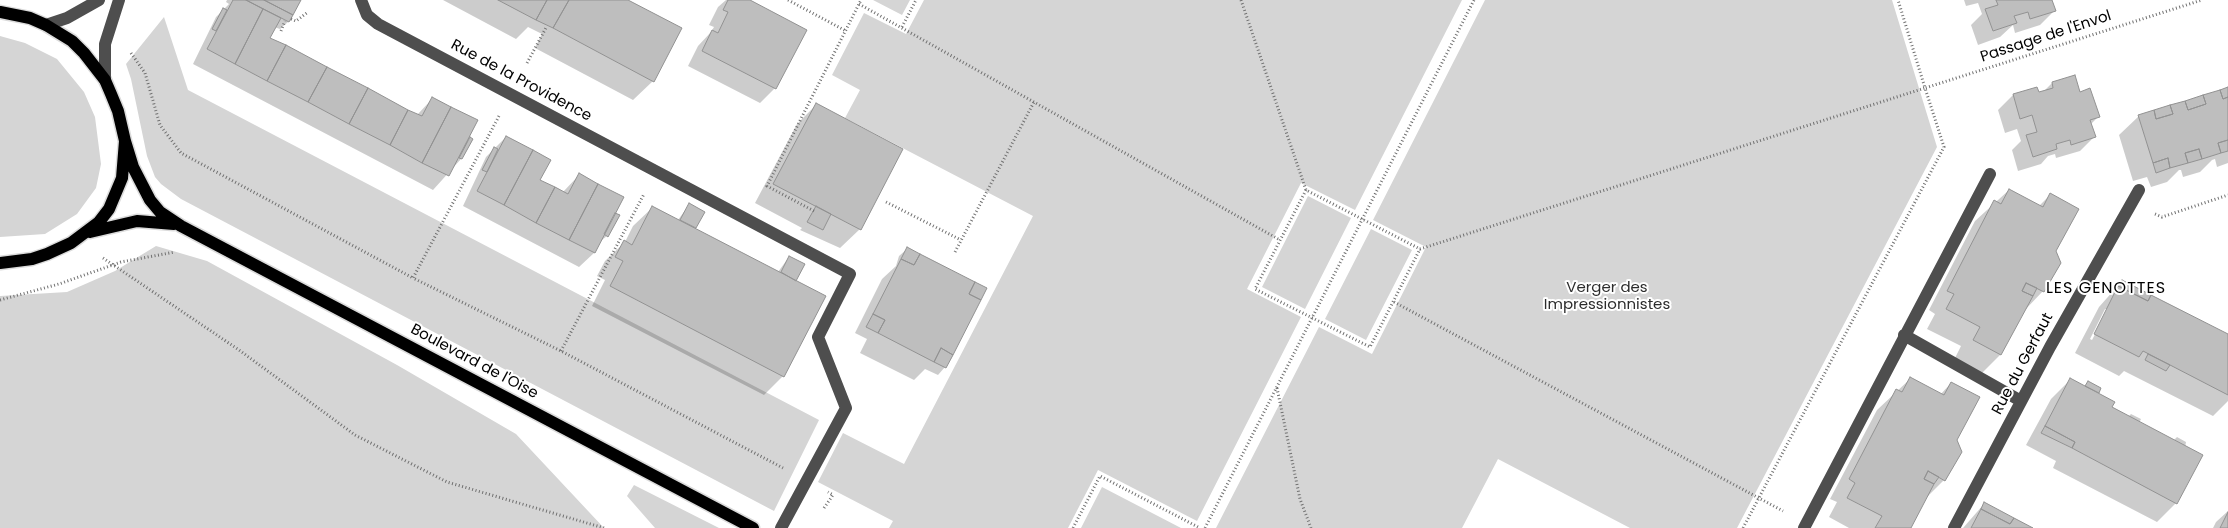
<!DOCTYPE html>
<html>
<head>
<meta charset="utf-8">
<style>
  body { margin:0 }
  canvas { display:block; background:#fff }
</style>
</head>
<body>
<canvas width="2228" height="528"></canvas>
<script>
const c = document.querySelector('canvas').getContext('2d');
c.lineJoin = 'round';
function paint(path, color) { c.fillStyle = color; c.fill(path, 'evenodd'); }
const shape = rows => new Path2D(rows.map(r => 'M' + r).join(''));
function trace(path, color, width, dash) { c.strokeStyle = color; c.lineWidth = width; c.lineCap = dash ? 'butt' : 'round'; c.setLineDash(dash || []); c.stroke(path); }
function write(font, color, halo, rows, align = 'center') {
  c.font = font + ' Poppins,sans-serif'; c.lineWidth = 4; c.setLineDash([]); c.textBaseline = 'middle'; c.strokeStyle = halo; c.fillStyle = color; for (const [text, x, y, turn = 0] of rows) {
    c.save(); c.translate(x, y); c.rotate((+turn || 0) * Math.PI / 180); c.textAlign = isNaN(turn) ? turn : align; if (halo) c.strokeText(text, 0, 0); c.fillText(text, 0, 0); c.restore();
  }
}
paint(shape([
  [873,0,910,0,902,15],
  [924,0,1462,0,1355,210,1301,183,1247,289,1301,317,1197,521,1098,470,1068,528,889,528,893,521,818,482,843,433,904,464,1033,216,845,118,860,90,832,75,864,13,906,34],
  [1485,0,1892,0,1937,147,1737,528,1630,528,1498,459,1462,528,1216,528,1319,327,1372,354,1426,247,1373,220],
  [164,17,188,90,819,420,774,511,181,199,161,184,155,177,147,156,131,79,126,64],
  [0,36,25,43,57,59,84,92,95,117,101,164,96,188,77,214,45,234,0,237],
  [1308,196,1351,218,1305,309,1262,287],
  [1371,229,1412,250,1366,340,1325,319],
  [156,246,207,261,397,365,516,434,604,528,0,528,0,296,67,292,115,271],
  [634,485,719,528,655,528,627,496],
  [1102,487,1181,528,1081,528]
]), '#d5d5d5');
paint(shape([
  [227,0,300,0,288,22,280,29,274,27,268,38,417,115,432,99,465,143,471,140,461,159,433,190,193,64,216,17,229,4,226,2],
  [443,0,625,0,653,81,633,100,535,48,542,34,528,27,516,39],
  [726,0,747,0,805,30,775,88,760,103,688,66,698,46,711,32,714,27,709,25,718,7],
  [1964,0,2051,0,2054,11,2040,25,2015,33,2013,25,2000,37,1978,45,1971,25,1982,14,1978,3,1966,6],
  [2052,83,2079,93,2098,117,2090,125,2094,137,2080,151,2056,158,2055,154,2048,156,2041,164,2018,171,2012,150,2021,141,2017,129,2005,133,1998,110,2013,95,2036,88,2038,94,2043,92],
  [2228,88,2228,163,2217,167,2215,159,2212,160,2200,172,2183,177,2181,170,2179,170,2167,182,2151,187,2147,177,2133,181,2119,135,2139,116],
  [816,105,860,229,840,248,800,230,802,228,755,203,797,124],
  [506,137,539,181,563,192,579,175,613,214,607,236,598,243,594,253,579,267,463,206,486,157],
  [2009,190,2039,206,2050,195,2055,251,2043,291,2024,311,2000,355,1981,374,1954,360,1961,346,1927,329,1935,314,1929,310,1975,221],
  [689,205,694,228,778,272,789,257,795,281,783,376,764,395,592,306,605,280,597,276,605,261,625,242,633,226,653,207,678,220],
  [907,249,945,367,938,375,925,369,914,380,860,353,867,339,855,333,882,279,896,266,899,256],
  [2122,281,2228,336,2228,401,2213,416,2124,371,2119,376,2075,353,2099,307],
  [2105,309,2108,309,2092,340,2090,339],
  [1910,379,1940,395,1951,383,1956,440,1944,480,1925,499,1910,528,1849,528,1829,517,1837,502,1830,499,1877,410],
  [2070,380,2084,387,2088,383,2110,408,2128,417,2131,414,2141,419,2139,423,2173,441,2177,437,2186,442,2176,503,2157,522,2053,468,2056,461,2026,445,2051,399],
  [1984,504,2030,528,1963,528],
  [2228,511,2228,528,2213,528,2216,522]
]), '#0003');
const building = shape([
  [233,0,246,0,263,9,235,64,207,49,233,0],
  [246,0,264,0,293,15,289,22,246,0],
  [264,0,301,0,293,15,264,0],
  [498,0,547,0,536,20,498,0],
  [547,0,569,0,553,28,536,20,547,0],
  [569,0,628,0,682,28,654,82,553,28,569,0],
  [728,0,750,0,807,30,776,89,702,51,712,30,718,33,728,12,723,10,728,0],
  [1996,0,2052,0,2056,11,2030,19,2028,12,2014,16,2017,23,1993,31,1985,9,1998,5,1996,0],
  [223,8,227,10,216,31,212,29,223,8],
  [263,9,281,18,270,38,286,45,267,81,235,64,263,9],
  [286,45,327,67,308,102,267,81,286,45],
  [327,67,368,88,349,124,308,102,327,67],
  [2075,75,2080,92,2090,88,2100,117,2090,120,2096,137,2071,145,2070,140,2056,144,2057,149,2033,157,2026,135,2037,132,2032,115,2020,119,2013,94,2037,87,2039,92,2053,88,2052,82,2075,75],
  [2228,87,2228,97,2223,99,2220,90,2228,87],
  [368,88,408,110,390,145,349,124,368,88],
  [2220,90,2223,99,2228,97,2228,140,2218,143,2221,153,2202,159,2199,149,2185,153,2188,163,2170,168,2168,158,2153,163,2138,115,2154,110,2156,119,2173,114,2170,105,2185,101,2188,110,2206,104,2203,95,2220,90],
  [2203,95,2206,104,2188,110,2185,101,2203,95],
  [432,97,451,107,422,163,390,145,408,110,422,116,432,97],
  [816,103,903,149,861,230,773,184,816,103],
  [2170,105,2173,114,2156,119,2154,110,2170,105],
  [451,107,478,120,449,176,422,163,451,107],
  [506,136,533,150,504,205,477,191,506,136],
  [470,137,473,139,462,159,459,158,470,137],
  [2228,140,2228,151,2221,153,2218,143,2228,140],
  [494,147,498,149,487,172,482,170,494,147],
  [2199,149,2202,159,2188,163,2185,153,2199,149],
  [533,150,551,160,540,180,555,187,536,223,504,205,533,150],
  [2168,158,2170,168,2156,173,2153,163,2168,158],
  [579,173,598,184,569,240,536,223,555,187,568,194,579,173],
  [598,184,624,197,595,253,569,240,598,184],
  [2009,189,2043,207,2050,193,2079,209,2056,251,2061,263,2044,292,2026,283,2022,291,2033,296,2001,355,1973,340,1980,327,1946,309,1954,294,1947,291,1994,200,2001,204,2009,189],
  [689,203,705,212,696,228,680,220,689,203],
  [652,206,826,296,784,377,610,286,623,261,615,257,624,240,632,245,652,206],
  [816,206,831,214,823,230,807,222,816,206],
  [615,213,620,215,608,237,604,234,615,213],
  [907,247,920,254,914,265,901,259,907,247],
  [920,254,975,282,969,294,981,300,953,355,941,348,934,362,878,333,885,320,873,314,901,259,914,265,920,254],
  [789,256,805,264,796,281,781,272,789,256],
  [2122,280,2151,295,2148,301,2118,286,2122,280],
  [975,282,987,288,981,300,969,294,975,282],
  [2026,283,2037,288,2033,296,2022,291,2026,283],
  [2118,286,2148,301,2151,295,2228,334,2228,395,2143,351,2139,357,2094,334,2118,286],
  [873,314,885,320,878,333,866,327,873,314],
  [941,348,953,355,946,368,934,362,941,348],
  [2148,354,2170,365,2166,371,2145,360,2148,354],
  [1910,377,1944,395,1951,382,1980,397,1957,440,1962,452,1945,481,1928,471,1924,479,1934,484,1911,528,1875,528,1882,516,1847,498,1855,483,1849,479,1896,389,1902,392,1910,377],
  [2070,378,2115,402,2112,407,2203,455,2177,504,2072,448,2075,442,2045,426,2070,378],
  [2088,381,2101,388,2099,393,2085,386,2088,381],
  [2045,426,2075,442,2072,448,2041,433,2045,426],
  [1928,471,1939,477,1934,484,1924,479,1928,471],
  [1984,502,2014,518,2010,524,1981,509,1984,502],
  [1981,509,2010,524,2014,518,2033,528,1971,528,1981,509],
  [2228,512,2228,528,2220,528,2228,512]
]);
paint(building, '#bebebe');
trace(building, '#929292', 1);
const major = shape([
  [0,12,30,18,46,25,72,41,84,53,105,80,111,94,118,111,125,141,122,178,109,209,99,222,71,243,47,254,32,259,0,263],
  [125,141,133,167,150,200,160,212,181,226,753,528],
  [90,232,137,221,174,224]
]);
trace(major, '#dbdbdb', 15);
trace(shape([
  [788,0,846,31],
  [1241,0,1306,190,1420,249,1925,88,1898,0],
  [859,4,1280,240],
  [291,19,296,21,308,12],
  [902,27,916,0],
  [281,31,285,21],
  [131,53,145,73,160,125,181,153,413,278],
  [527,63,547,26],
  [499,116,413,278,561,351,783,468],
  [1306,190,1255,289,1370,347,1420,249],
  [886,202,961,240],
  [814,211,767,186,861,0],
  [2155,214,2162,217,2228,195],
  [955,252,1034,102],
  [103,258,239,350,355,435,447,482,604,528],
  [0,300,59,284,121,262,175,252],
  [1394,302,1783,511],
  [561,351,644,194],
  [1277,388,1300,499,1311,528],
  [824,508,833,495,828,492],
  [1073,528,1100,476,1200,528],
  [1205,528,1474,0],
  [1743,528,1944,147,1925,88,2202,0]
]), '#707070', 3, [1, 2.5]);
trace(shape([
  [361,0,367,15,378,24,850,274,818,337,846,408,781,528],
  [46,25,67,18,99,0],
  [105,80,105,44,119,0],
  [1904,335,2021,401],
  [1804,528,1990,174],
  [1954,528,2050,347,2139,190]
]), '#4e4e4e', 12);
trace(major, '#000', 12);
write('15px', '#000', '#fff', [
  ["Passage de l'Envol",2046,37,-18],
  ["Rue de la Providence",521,81,28],
  ["Boulevard de l'Oise",474,362,28],
  ["Rue du Gerfaut",2023,364,-62]
]);
write('15px', '#2c2c2c', '#fff', [
  ["Verger des",1607,288],
  ["Impressionnistes",1607,305]
]);
c.letterSpacing = '1px';
write('16px', '#000', '#fff', [
  ["LES GENOTTES",2106,289]
]);
c.letterSpacing = '0px';
</script>
</body>
</html>
